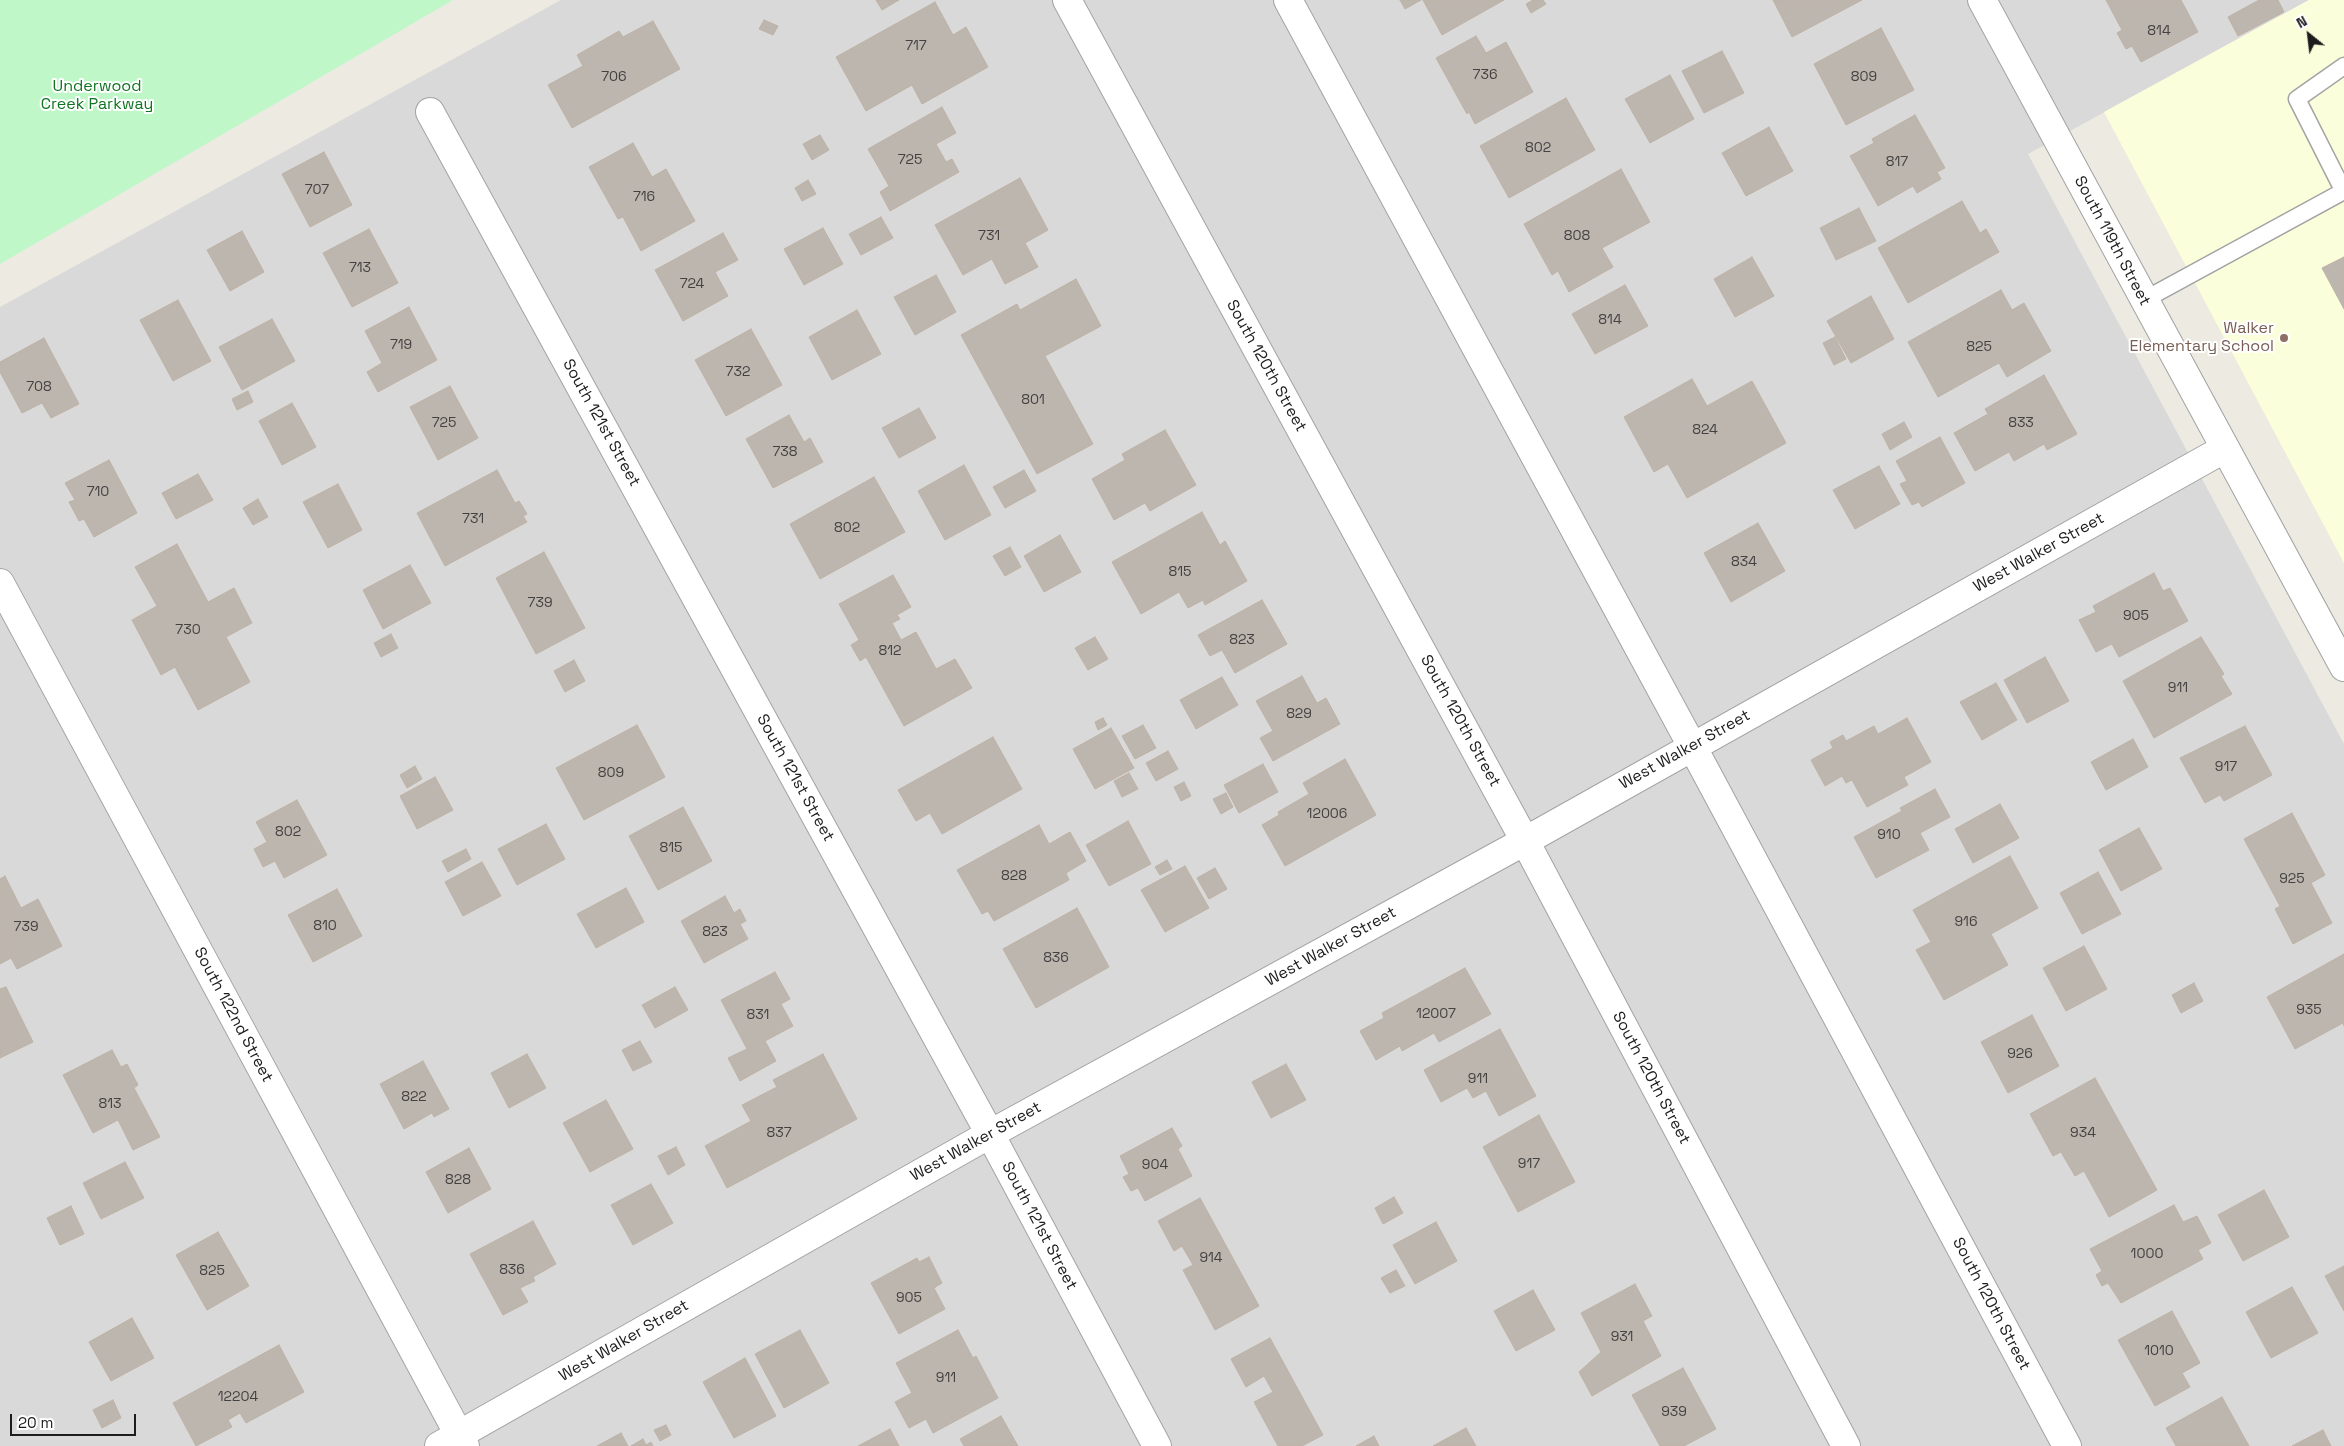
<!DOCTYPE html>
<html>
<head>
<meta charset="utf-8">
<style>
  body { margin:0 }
  #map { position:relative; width:2344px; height:1446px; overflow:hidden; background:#edeae2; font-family:"Space Grotesk",sans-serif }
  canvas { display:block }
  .north { position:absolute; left:2284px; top:10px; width:50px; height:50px; -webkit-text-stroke:4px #fff; paint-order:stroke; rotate:331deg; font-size:14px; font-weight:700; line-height:20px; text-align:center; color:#1c1c1c }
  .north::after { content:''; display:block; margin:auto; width:18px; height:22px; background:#1c1c1c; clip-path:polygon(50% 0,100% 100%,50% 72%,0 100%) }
  .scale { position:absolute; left:10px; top:1414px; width:126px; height:22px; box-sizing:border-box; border:2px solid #1c1c1c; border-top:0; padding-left:6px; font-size:15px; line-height:18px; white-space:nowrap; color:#1c1c1c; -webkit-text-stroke:4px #fff; paint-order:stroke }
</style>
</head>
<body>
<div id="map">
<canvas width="2344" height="1446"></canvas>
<div class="north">N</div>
<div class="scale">20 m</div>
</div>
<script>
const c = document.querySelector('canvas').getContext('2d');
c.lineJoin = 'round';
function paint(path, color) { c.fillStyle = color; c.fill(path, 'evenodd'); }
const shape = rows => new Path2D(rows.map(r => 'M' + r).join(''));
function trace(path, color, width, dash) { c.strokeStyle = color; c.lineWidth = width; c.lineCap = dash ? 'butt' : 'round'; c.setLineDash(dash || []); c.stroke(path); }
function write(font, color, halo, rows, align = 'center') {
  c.font = font + ' "Space Grotesk",sans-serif'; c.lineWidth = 4; c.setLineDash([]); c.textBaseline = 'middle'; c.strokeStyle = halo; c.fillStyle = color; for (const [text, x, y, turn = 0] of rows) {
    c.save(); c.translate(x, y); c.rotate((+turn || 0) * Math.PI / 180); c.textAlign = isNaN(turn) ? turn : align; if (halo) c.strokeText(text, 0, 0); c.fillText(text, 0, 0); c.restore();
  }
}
paint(shape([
  [561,0,2309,0,2028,154,2344,744,2344,1446,0,1446,0,307]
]), '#dad9d9');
paint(shape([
  [2309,0,2344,0,2344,563,2104,112]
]), '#fbfeda');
paint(shape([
  [0,0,453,0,0,264]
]), '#bff7c8');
const building = shape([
  [876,0,899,0,882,10,876,0],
  [1400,0,1421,0,1405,9,1400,0],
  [1423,0,1504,0,1442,35,1423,0],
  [1533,0,1543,0,1546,4,1531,13,1526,4,1533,0],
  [1773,0,1862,0,1792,37,1773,0],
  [2106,0,2181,0,2198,32,2141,62,2132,46,2126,49,2117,33,2122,30,2106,0],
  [2259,0,2278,0,2284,12,2238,36,2228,17,2259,0],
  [935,2,953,35,966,27,988,67,922,104,912,85,866,111,836,57,935,2],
  [764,20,778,26,773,35,759,29,764,20],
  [653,21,680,69,572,128,548,85,583,66,577,55,619,31,623,37,653,21],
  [1881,28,1914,90,1846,125,1814,64,1881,28],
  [1476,36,1486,53,1506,42,1533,92,1475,124,1469,112,1467,114,1436,58,1476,36],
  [1722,51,1744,93,1704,113,1682,71,1722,51],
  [1670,75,1694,119,1650,143,1625,99,1670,75],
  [1566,98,1595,150,1509,198,1480,146,1566,98],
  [942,107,956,133,936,144,946,162,952,159,959,172,890,211,880,192,889,186,868,149,942,107],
  [1915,115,1945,168,1937,172,1941,179,1917,193,1913,186,1878,206,1850,156,1874,143,1872,139,1915,115],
  [1769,127,1793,171,1746,196,1722,153,1769,127],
  [820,135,829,150,812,160,803,144,820,135],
  [633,143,652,177,666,169,695,221,641,251,623,217,618,219,589,167,633,143],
  [324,152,352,205,310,227,282,174,324,152],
  [1621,169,1650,222,1602,248,1613,267,1569,292,1558,271,1552,275,1524,224,1621,169],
  [1020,178,1048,230,1025,243,1038,267,1005,284,992,259,963,275,935,225,1020,178],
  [808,180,816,194,802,201,795,188,808,180],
  [1962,201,1980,233,1986,229,1999,252,1908,303,1878,248,1962,201],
  [1859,208,1876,241,1836,260,1820,228,1859,208],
  [881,217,893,238,861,255,849,234,881,217],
  [823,228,843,264,804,285,784,249,823,228],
  [369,229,398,283,352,307,323,253,369,229],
  [242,231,264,272,230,291,207,250,242,231],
  [723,233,738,260,715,272,728,296,683,321,655,270,723,233],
  [1752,257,1774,296,1735,317,1714,279,1752,257],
  [2344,257,2344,309,2322,268,2344,257],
  [936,275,956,312,915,335,894,297,936,275],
  [1076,279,1101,326,1045,356,1093,444,1037,474,961,335,1017,304,1020,310,1076,279],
  [1625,285,1648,326,1595,354,1572,314,1625,285],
  [2001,290,2012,310,2024,303,2051,351,2007,377,1999,363,1938,397,1908,342,2001,290],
  [1871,296,1894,339,1851,363,1827,321,1871,296],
  [178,300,211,361,173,381,140,320,178,300],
  [409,307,437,360,378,392,367,372,382,363,365,331,409,307],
  [857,310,881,354,832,380,809,337,857,310],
  [272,319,295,361,242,390,219,347,272,319],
  [751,329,782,385,726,416,695,360,751,329],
  [1835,337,1846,359,1834,365,1823,343,1835,337],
  [44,338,79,404,51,418,42,403,22,413,0,372,0,362,44,338],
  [2044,375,2077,434,2047,450,2044,444,2014,461,2009,452,1975,471,1954,433,1988,414,1985,409,2044,375],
  [1692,379,1707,406,1752,381,1786,443,1687,498,1668,464,1654,472,1624,417,1692,379],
  [450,386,478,438,438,460,410,407,450,386],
  [248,391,253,402,237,410,232,399,248,391],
  [292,403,316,447,282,465,259,421,292,403],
  [919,408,936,438,899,458,882,428,919,408],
  [789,415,804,442,810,438,823,462,773,488,746,439,789,415],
  [1904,422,1912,437,1890,450,1882,434,1904,422],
  [1165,430,1196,485,1150,511,1145,503,1114,520,1092,479,1125,460,1122,454,1165,430],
  [1940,437,1965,483,1922,507,1919,502,1912,505,1900,484,1907,481,1896,461,1940,437],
  [109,460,137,513,94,537,84,519,79,521,69,502,75,500,65,483,109,460],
  [964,465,991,515,945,540,918,491,964,465],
  [1879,466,1900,504,1855,529,1833,490,1879,466],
  [497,470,515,503,519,501,527,514,523,516,527,522,445,566,417,513,497,470],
  [1024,470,1036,491,1005,508,993,487,1024,470],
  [198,474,213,500,176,519,162,493,198,474],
  [874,477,905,532,820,579,790,524,874,477],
  [338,484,362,530,328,548,303,502,338,484],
  [258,499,268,517,253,525,243,508,258,499],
  [1202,512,1220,545,1225,541,1247,581,1205,605,1203,600,1188,608,1179,592,1141,614,1112,562,1202,512],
  [1758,523,1785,571,1731,602,1704,553,1758,523],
  [1060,535,1081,572,1044,592,1024,556,1060,535],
  [177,544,208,602,234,588,252,623,226,637,250,682,198,710,175,667,161,675,132,620,157,606,135,567,177,544],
  [1010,547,1021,567,1005,576,993,556,1010,547],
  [544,552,585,628,536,654,496,578,544,552],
  [410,565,431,603,383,629,363,590,410,565],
  [2154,573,2163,591,2170,588,2188,621,2119,657,2112,644,2096,652,2079,620,2096,612,2093,606,2154,573],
  [893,575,911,607,897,615,900,619,892,623,901,640,916,632,936,669,955,659,972,688,904,726,866,657,860,661,851,645,859,640,839,604,893,575],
  [1262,600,1287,644,1235,673,1222,650,1210,656,1198,635,1262,600],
  [391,634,398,648,381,657,374,643,391,634],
  [1095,637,1108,659,1088,670,1075,648,1095,637],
  [2201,637,2224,674,2221,676,2232,694,2154,738,2123,681,2201,637],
  [2045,657,2069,701,2027,723,2004,680,2045,657],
  [574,660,585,681,565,692,554,671,574,660],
  [1302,676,1317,703,1326,698,1340,724,1273,761,1260,738,1273,731,1256,701,1302,676],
  [1222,677,1238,705,1196,729,1180,700,1222,677],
  [1996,683,2017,720,1982,740,1960,702,1996,683],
  [1103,718,1107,725,1098,730,1095,722,1103,718],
  [1907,718,1931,762,1904,777,1908,785,1867,807,1852,780,1846,783,1842,776,1825,786,1811,760,1833,748,1830,742,1843,735,1846,741,1874,726,1878,734,1907,718],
  [637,725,665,777,584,820,556,768,637,725],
  [1143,725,1156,748,1135,759,1122,736,1143,725],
  [2245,726,2272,775,2224,801,2220,795,2205,803,2180,758,2245,726],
  [1111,728,1134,768,1095,789,1073,749,1111,728],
  [993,737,1022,789,942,834,930,813,916,821,898,790,993,737],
  [2133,739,2148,767,2106,790,2091,762,2133,739],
  [1168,751,1178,769,1156,781,1146,763,1168,751],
  [1345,759,1376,815,1285,866,1262,825,1279,815,1278,812,1309,794,1303,783,1345,759],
  [1263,764,1278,792,1239,813,1224,785,1263,764],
  [415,766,422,779,407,788,400,775,415,766],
  [1129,773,1138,789,1122,797,1114,781,1129,773],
  [435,777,453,810,417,829,400,796,435,777],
  [1184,782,1191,796,1181,801,1174,787,1184,782],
  [1935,789,1950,817,1920,833,1929,850,1876,878,1854,837,1902,811,1900,808,1935,789],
  [1226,793,1233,807,1221,814,1213,799,1226,793],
  [297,800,327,855,284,878,275,861,263,867,254,849,267,842,256,822,297,800],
  [2000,804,2019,838,1973,863,1955,829,2000,804],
  [683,807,712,861,658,890,629,836,683,807],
  [2292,813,2325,875,2311,883,2332,923,2293,944,2275,909,2280,906,2244,839,2292,813],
  [1128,821,1151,864,1109,886,1086,845,1128,821],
  [546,824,565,859,517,885,498,849,546,824],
  [1039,825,1049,844,1070,832,1086,861,1066,873,1069,880,994,921,988,911,982,914,957,870,1039,825],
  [2139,828,2162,869,2121,891,2099,850,2139,828],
  [466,849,471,859,448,872,442,861,466,849],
  [2010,856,2038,908,1991,934,2008,965,1944,1000,1916,950,1931,942,1913,910,2010,856],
  [1167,860,1172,869,1160,875,1155,867,1167,860],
  [482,862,501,896,463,916,445,882,482,862],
  [1185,866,1209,908,1165,932,1141,890,1185,866],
  [1215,868,1227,889,1209,899,1197,878,1215,868],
  [2098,872,2121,914,2082,934,2060,893,2098,872],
  [5,876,21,908,38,899,62,946,17,969,11,958,0,964,0,879,5,876],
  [626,888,644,922,596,948,577,914,626,888],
  [337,889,362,936,313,962,288,915,337,889],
  [725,896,734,913,740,909,746,921,740,924,748,939,704,963,681,921,725,896],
  [1077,908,1109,967,1036,1008,1003,949,1077,908],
  [2084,946,2107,989,2066,1011,2043,968,2084,946],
  [2344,954,2344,1026,2343,1023,2295,1049,2267,997,2344,954],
  [1465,968,1491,1014,1439,1042,1434,1033,1402,1051,1400,1046,1376,1060,1360,1031,1384,1018,1382,1013,1465,968],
  [775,972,790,999,781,1004,793,1026,765,1041,776,1061,740,1081,728,1058,747,1049,721,1000,775,972],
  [2194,983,2203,1001,2181,1013,2172,995,2194,983],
  [6,987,33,1042,0,1058,0,989,6,987],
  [675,987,688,1010,655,1028,642,1005,675,987],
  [2032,1015,2059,1066,2008,1093,1981,1042,2032,1015],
  [1500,1029,1536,1096,1499,1116,1486,1091,1473,1098,1467,1088,1441,1102,1424,1070,1500,1029],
  [640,1041,652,1062,633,1071,622,1050,640,1041],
  [112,1050,121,1067,127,1064,138,1085,134,1088,160,1137,133,1150,118,1120,93,1133,63,1075,112,1050],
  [527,1054,546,1088,509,1108,491,1073,527,1054],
  [823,1054,857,1119,727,1188,705,1146,751,1121,742,1105,777,1087,773,1080,823,1054],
  [423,1061,449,1109,434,1117,432,1113,404,1129,380,1084,423,1061],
  [1286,1064,1306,1100,1271,1118,1252,1082,1286,1064],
  [2095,1078,2157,1190,2109,1217,2084,1171,2075,1176,2061,1152,2053,1156,2030,1114,2095,1078],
  [606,1100,633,1149,590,1172,563,1123,606,1100],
  [1539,1115,1575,1182,1518,1212,1483,1147,1539,1115],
  [1172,1128,1182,1146,1178,1149,1192,1176,1145,1201,1138,1188,1131,1191,1123,1177,1129,1174,1120,1156,1172,1128],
  [676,1147,685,1165,668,1175,658,1156,676,1147],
  [469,1148,491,1189,448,1213,426,1172,469,1148],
  [125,1162,144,1198,101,1219,83,1183,125,1162],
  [651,1184,673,1223,633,1245,611,1205,651,1184],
  [2264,1190,2289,1237,2243,1261,2218,1215,2264,1190],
  [1394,1197,1403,1213,1383,1224,1375,1208,1394,1197],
  [1200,1198,1259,1306,1215,1330,1183,1270,1193,1265,1182,1246,1174,1251,1158,1221,1200,1198],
  [2174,1205,2183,1222,2197,1216,2211,1243,2198,1250,2203,1259,2121,1303,2108,1283,2102,1286,2096,1275,2102,1271,2090,1249,2174,1205],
  [71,1206,84,1234,60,1245,47,1218,71,1206],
  [533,1221,556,1264,533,1277,535,1281,520,1288,528,1302,503,1315,470,1254,533,1221],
  [1436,1222,1457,1261,1415,1284,1393,1245,1436,1222],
  [218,1232,249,1286,207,1310,176,1255,218,1232],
  [929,1257,942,1283,934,1288,945,1309,899,1334,871,1283,917,1258,919,1262,929,1257],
  [2344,1266,2344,1311,2325,1276,2344,1266],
  [1396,1270,1405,1286,1390,1293,1381,1278,1396,1270],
  [1635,1284,1652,1316,1643,1321,1661,1356,1592,1396,1579,1372,1601,1352,1581,1313,1635,1284],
  [2292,1287,2318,1333,2271,1358,2246,1312,2292,1287],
  [1533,1290,1555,1330,1516,1351,1494,1311,1533,1290],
  [2172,1311,2200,1363,2182,1373,2190,1387,2155,1406,2118,1340,2172,1311],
  [132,1318,154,1358,111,1381,89,1342,132,1318],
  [800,1330,829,1383,784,1408,755,1354,800,1330],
  [958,1330,973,1358,976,1356,998,1398,933,1433,926,1419,909,1428,895,1402,912,1393,896,1363,958,1330],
  [1270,1338,1323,1435,1302,1446,1278,1446,1254,1402,1273,1392,1264,1376,1246,1387,1231,1359,1270,1338],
  [279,1345,304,1392,246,1423,240,1413,228,1420,232,1427,196,1446,173,1403,279,1345],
  [745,1358,776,1416,734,1438,703,1382,745,1358],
  [1683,1368,1716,1429,1684,1446,1660,1446,1632,1395,1683,1368],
  [2222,1397,2249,1446,2176,1446,2166,1428,2222,1397],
  [113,1400,121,1418,102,1428,93,1410,113,1400],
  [1001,1416,1018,1446,964,1446,960,1439,1001,1416],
  [666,1425,671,1435,660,1441,654,1430,666,1425],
  [1466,1428,1476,1446,1433,1446,1466,1428],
  [890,1429,899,1446,858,1446,890,1429],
  [2323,1430,2331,1446,2292,1446,2323,1430],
  [621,1433,628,1446,597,1446,621,1433],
  [1374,1436,1379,1446,1356,1446,1374,1436],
  [643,1439,646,1445,651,1442,653,1446,631,1446,643,1439]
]);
paint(building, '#bdb6af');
trace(building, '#beb2a5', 1);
const lane = shape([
  [2344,192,2297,99,2344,66],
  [2144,300,2344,191]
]);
const street = shape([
  [1067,0,1525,841,1846,1446],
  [1288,0,1692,746,2067,1446],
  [1982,0,2344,667],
  [430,112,990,1134,1157,1446],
  [0,583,465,1446],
  [439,1446,990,1134,1525,841,2224,449]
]);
trace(lane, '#a3a3a3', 19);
trace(street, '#a3a3a3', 30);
trace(lane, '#fff', 16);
trace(street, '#fff', 28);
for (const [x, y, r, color] of [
  [2284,338,5,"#8d6e63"]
]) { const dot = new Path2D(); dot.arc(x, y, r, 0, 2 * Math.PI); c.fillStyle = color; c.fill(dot); trace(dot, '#fff', 2); }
write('14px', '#444241', null, [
  ["814",2159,31],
  ["717",916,46],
  ["736",1485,75],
  ["706",614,77],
  ["809",1864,77],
  ["802",1538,148],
  ["725",910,160],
  ["817",1897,162],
  ["707",317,190],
  ["716",644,197],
  ["731",989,236],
  ["808",1577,236],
  ["713",360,268],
  ["724",692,284],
  ["814",1610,320],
  ["719",401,345],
  ["825",1979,347],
  ["732",738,372],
  ["708",39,387],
  ["801",1033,400],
  ["725",444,423],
  ["833",2021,423],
  ["824",1705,430],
  ["738",785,452],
  ["710",98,492],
  ["731",473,519],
  ["802",847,528],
  ["834",1744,562],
  ["815",1180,572],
  ["739",540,603],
  ["905",2136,616],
  ["730",188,630],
  ["823",1242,640],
  ["812",890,651],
  ["911",2178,688],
  ["829",1299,714],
  ["917",2226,767],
  ["809",611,773],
  ["12006",1327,814],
  ["802",288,832],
  ["910",1889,835],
  ["815",671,848],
  ["828",1014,876],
  ["925",2292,879],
  ["916",1966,922],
  ["810",325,926],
  ["739",26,927],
  ["823",715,932],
  ["836",1056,958],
  ["935",2309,1010],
  ["12007",1436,1014],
  ["831",758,1015],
  ["926",2020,1054],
  ["911",1478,1079],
  ["822",414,1097],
  ["813",110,1104],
  ["837",779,1133],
  ["934",2083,1133],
  ["917",1529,1164],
  ["904",1155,1165],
  ["828",458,1180],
  ["1000",2147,1254],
  ["914",1211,1258],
  ["836",512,1270],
  ["825",212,1271],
  ["905",909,1298],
  ["931",1622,1337],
  ["1010",2159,1351],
  ["911",946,1378],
  ["12204",238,1397],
  ["939",1674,1412]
]);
write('16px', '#0f7520', '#fff', [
  ["Underwood",97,87],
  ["Creek Parkway",97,105]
]);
write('16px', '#1c1c1c', '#fff', [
  ["South 119th Street",2112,241,62],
  ["South 120th Street",1266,366,61],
  ["South 121st Street",601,423,61],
  ["West Walker Street",2039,553,-29],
  ["South 120th Street",1460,721,61],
  ["West Walker Street",1685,750,-29],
  ["South 121st Street",795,778,61],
  ["West Walker Street",1331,947,-29],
  ["South 122nd Street",233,1015,62],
  ["South 120th Street",1651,1078,62],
  ["West Walker Street",976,1142,-29],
  ["South 121st Street",1039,1226,62],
  ["South 120th Street",1991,1304,62],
  ["West Walker Street",624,1341,-30]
]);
write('16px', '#785e54', '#fff', [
  ["Walker",2274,329],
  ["Elementary School",2274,347]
], 'right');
</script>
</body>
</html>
